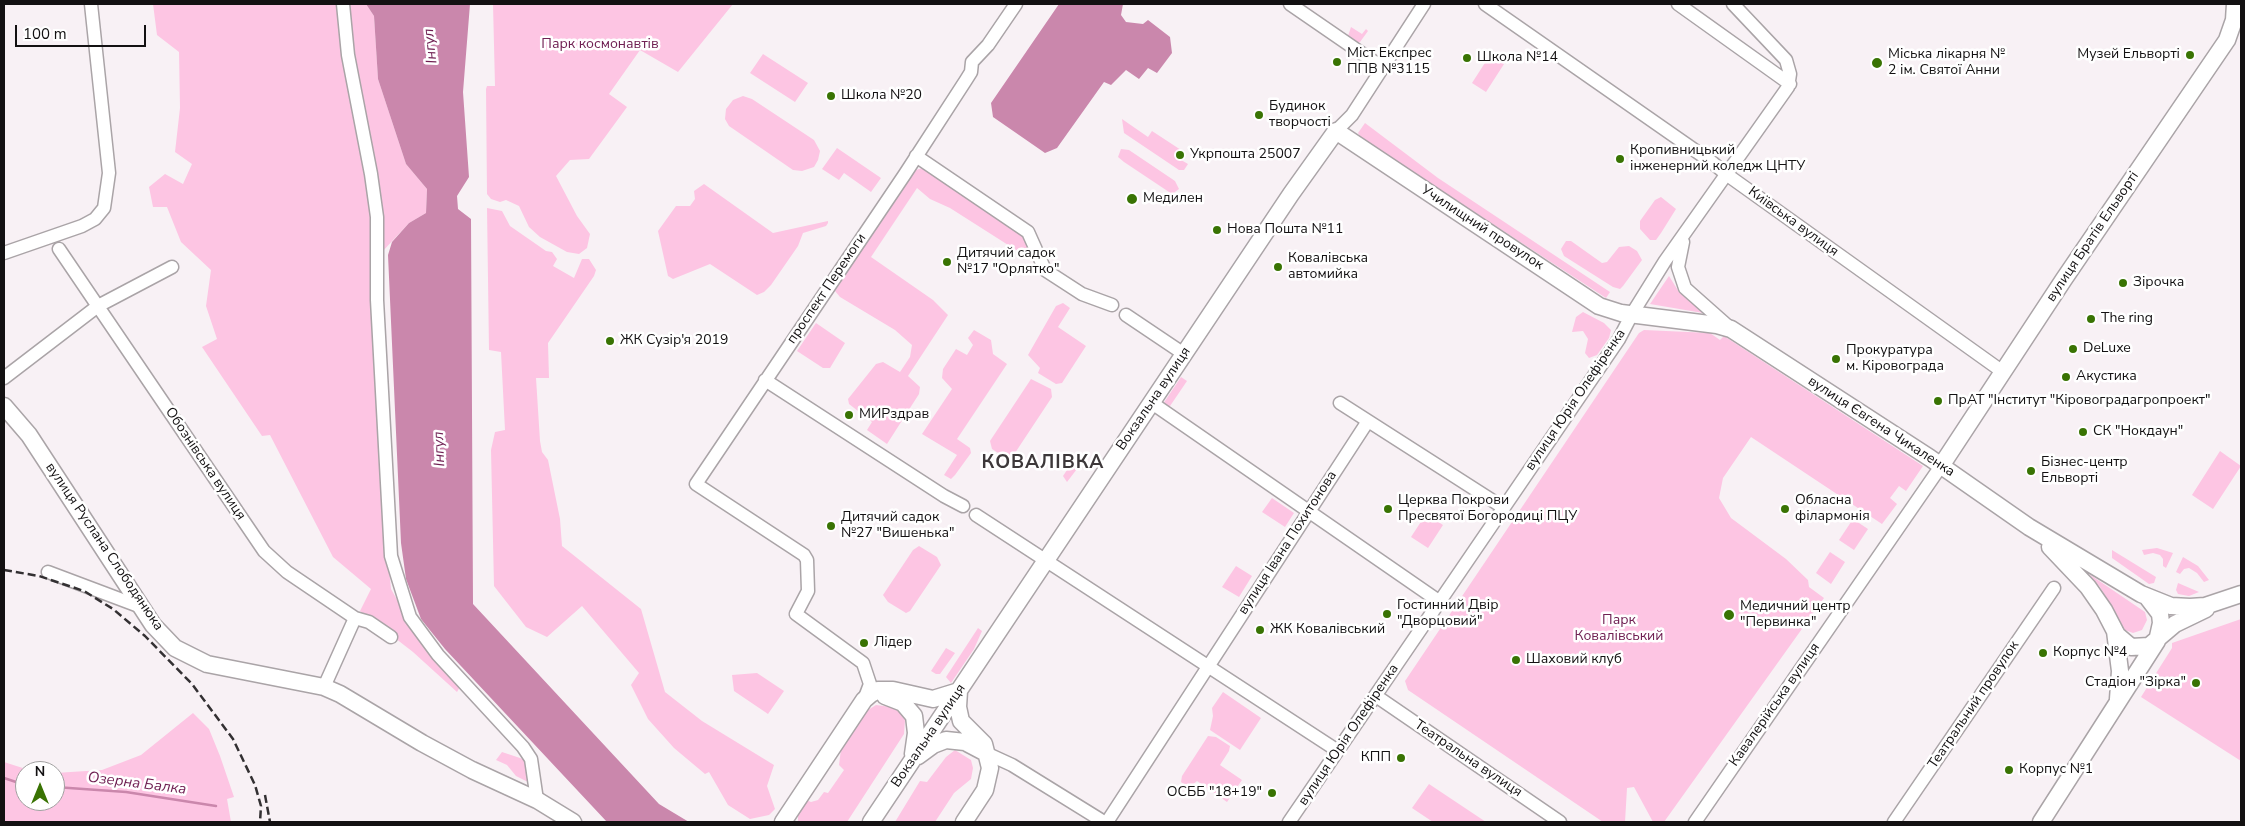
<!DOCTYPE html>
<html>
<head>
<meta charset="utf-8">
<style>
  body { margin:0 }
  #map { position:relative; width:2245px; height:826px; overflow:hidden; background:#f8f1f5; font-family:"Nunito Sans",sans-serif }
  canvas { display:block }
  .frame { position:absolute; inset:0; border:5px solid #131112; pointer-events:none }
  .north { position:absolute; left:15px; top:761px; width:50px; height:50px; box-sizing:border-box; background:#fff; border:1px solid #a1a0a0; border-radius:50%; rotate:0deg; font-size:14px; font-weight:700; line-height:20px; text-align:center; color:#131112 }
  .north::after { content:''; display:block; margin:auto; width:18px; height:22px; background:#397303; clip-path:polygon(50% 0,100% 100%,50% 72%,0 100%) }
  .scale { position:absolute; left:15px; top:25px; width:131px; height:22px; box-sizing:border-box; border:2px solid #131112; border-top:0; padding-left:6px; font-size:15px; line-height:18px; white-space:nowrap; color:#131112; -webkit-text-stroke:4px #fff; paint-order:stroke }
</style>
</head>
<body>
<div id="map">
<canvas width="2245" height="826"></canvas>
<div class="frame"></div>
<div class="north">N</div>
<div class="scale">100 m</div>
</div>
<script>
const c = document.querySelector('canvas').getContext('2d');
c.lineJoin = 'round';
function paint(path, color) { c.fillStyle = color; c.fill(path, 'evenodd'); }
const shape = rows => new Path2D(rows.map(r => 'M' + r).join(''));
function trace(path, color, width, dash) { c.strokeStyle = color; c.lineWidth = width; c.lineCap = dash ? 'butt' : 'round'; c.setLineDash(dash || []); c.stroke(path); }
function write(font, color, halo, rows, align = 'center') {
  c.font = font + ' "Nunito Sans",sans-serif'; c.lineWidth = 5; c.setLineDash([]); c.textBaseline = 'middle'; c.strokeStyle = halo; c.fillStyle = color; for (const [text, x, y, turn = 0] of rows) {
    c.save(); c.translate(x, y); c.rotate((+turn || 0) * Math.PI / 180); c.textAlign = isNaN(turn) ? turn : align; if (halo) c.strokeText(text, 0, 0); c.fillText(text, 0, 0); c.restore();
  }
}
paint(shape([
  [153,4,366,4,374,16,378,79,406,164,427,189,426,213,409,223,382,252,386,539,391,589,409,621,461,685,457,692,413,652,360,611,371,589,333,557,270,435,262,436,202,347,217,339,206,306,211,270,181,242,167,207,153,207,149,187,165,174,183,184,192,164,175,152,180,108,179,52,157,35],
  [493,4,733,4,678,72,640,50,609,94,627,107,589,159,570,160,556,176,577,216,590,234,587,248,579,254,567,252,540,237,529,227,519,206,506,200,500,202,491,199,487,194,486,89,487,86,495,86],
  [1351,27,1362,34,1366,29,1368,31,1360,42,1356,43,1348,36],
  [763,54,808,83,795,102,750,73],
  [1490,55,1504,64,1486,92,1472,83],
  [743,96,752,99,814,140,820,151,818,160,814,167,802,171,793,170,729,126,725,119,726,109,733,100],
  [1122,119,1148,137,1152,131,1181,150,1176,157,1188,164,1184,170,1179,170,1124,133],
  [1365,123,1438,178,1610,292,1606,298,1361,138,1358,133],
  [837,148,881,178,871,192,844,173,839,180,822,169],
  [1121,149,1129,150,1175,181,1179,189,1172,194,1124,162,1118,157],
  [925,167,1025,235,1029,253,1027,257,950,208,930,199,917,188,871,257,933,300,948,315,908,376,920,387,919,394,887,444,867,430,872,422,849,404,848,399,876,364,883,362,900,372,910,357,912,345,895,330,840,297,835,291,906,182,916,170],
  [704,184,773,233,828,221,828,223,826,226,803,233,798,246,771,285,764,292,757,295,710,264,673,279,668,276,658,231,676,206,690,206,695,199,694,191],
  [1661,197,1676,209,1661,233,1656,240,1650,240,1640,229,1640,221,1655,200],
  [487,208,502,211,510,226,546,251,552,252,557,259,553,266,574,278,582,259,589,259,596,270,594,276,548,343,549,378,536,378,540,441,542,452,548,460,560,519,562,546,641,609,665,692,702,721,774,765,767,786,775,809,769,815,750,819,728,805,709,772,705,774,674,748,648,719,631,685,639,673,582,606,547,637,526,627,494,586,491,450,495,432,505,430,501,352,489,350],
  [1566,241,1571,241,1602,263,1607,262,1619,247,1629,246,1637,251,1642,260,1623,286,1620,289,1613,287,1564,256,1561,249],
  [1669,276,1679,292,1703,313,1650,304],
  [1063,303,1070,308,1058,327,1086,346,1062,383,1056,384,1038,373,1040,368,1028,355,1056,306],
  [1583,312,1604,323,1611,330,1609,338,1597,355,1589,358,1585,353,1588,339,1583,331,1572,332,1576,317],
  [816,323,845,343,830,368,823,368,797,351],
  [974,330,991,340,993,354,1007,364,957,439,970,448,971,453,955,475,951,479,944,475,957,455,922,434,952,389,942,378,943,369,956,349,967,355,973,345,968,338],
  [1644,330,1710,333,1720,340,1724,336,1923,466,1906,491,1899,486,1890,498,1897,504,1882,524,1751,437,1723,478,1719,498,1731,518,1786,559,1808,580,1809,587,1824,598,1664,822,1653,822,1634,787,1627,788,1625,822,1603,822,1408,690,1405,681,1639,333],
  [1181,377,1187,381,1168,409,1163,404],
  [1031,379,1051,389,1052,397,1013,456,1006,458,992,449,990,441],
  [2220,451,2241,466,2213,509,2192,495],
  [1073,461,1080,465,1067,482,1063,476],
  [1272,498,1294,513,1285,527,1262,512],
  [1426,514,1443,525,1428,548,1411,537],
  [1853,519,1868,529,1854,550,1839,540],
  [919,546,937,557,941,565,910,611,906,613,888,602,883,595,913,550],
  [2157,548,2173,553,2166,568,2163,566,2163,559,2160,555,2153,553,2144,555,2142,550],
  [2112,550,2156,577,2154,583,2149,584,2112,558],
  [1830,552,1845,562,1831,584,1816,573],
  [2183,557,2198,566,2209,580,2204,582,2197,573,2189,568,2184,569,2180,574,2176,572],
  [1236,566,1252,576,1239,597,1222,587],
  [2089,574,2145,612,2147,620,2142,630,2133,633,2125,630,2100,587],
  [2178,583,2199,592,2189,596,2178,594,2176,590],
  [2241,619,2241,761,2141,697,2172,648,2172,643],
  [978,628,982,631,974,649,951,683,946,677],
  [946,648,955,653,940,674,936,674,931,671],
  [757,673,784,691,768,714,734,691,732,675],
  [1223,692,1261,718,1240,750,1210,730,1213,716,1212,708],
  [876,705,892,707,900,712,905,720,904,734,847,822,798,822,798,811,806,800,811,802,818,800,824,792,828,793,844,770,839,765,841,749,868,710],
  [193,713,209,729,220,756,234,797,227,799,231,822,4,822,4,762,32,771,25,771,25,801,55,801,55,773,102,770,141,755],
  [1208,736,1216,737,1230,746,1229,751,1220,765,1242,780,1227,802,1197,781,1189,788,1181,782,1182,776],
  [955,750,971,760,973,768,971,779,954,793,935,822,895,822,920,781,927,782,946,757],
  [502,752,529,761,532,784,516,776,507,765,496,760],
  [1429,784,1486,822,1433,822,1412,808]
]), '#fdc5e3');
paint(shape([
  [366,4,470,4,463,92,469,177,457,196,458,209,471,219,473,604,659,804,689,822,607,822,445,649,421,619,406,579,401,543,388,255,392,242,409,223,426,213,427,189,406,164,378,79,374,16],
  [1059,4,1123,4,1121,15,1126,22,1143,24,1148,20,1170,37,1172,53,1157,73,1148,68,1139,79,1126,70,1111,85,1104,82,1057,148,1045,153,993,117,991,103]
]), '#ca87ac');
trace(shape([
  [4,778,25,785],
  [55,787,126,792,216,806]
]), '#ca87ac', 2.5);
const minor = shape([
  [343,4,348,55,371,174,377,217,377,300,391,556,410,617,438,655,523,747,531,759,537,800],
  [1290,4,1383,68],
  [1485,4,1713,163,1726,174,2003,372],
  [1678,4,1790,84],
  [1336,131,1352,115,1424,4],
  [916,156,1028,232,1045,270,1082,294,1112,305],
  [1683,242,1678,267,1685,288,1729,327],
  [59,249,264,551,287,572,355,618,369,622,391,637],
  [4,253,82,226,95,219,104,208,109,173,91,4],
  [1126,315,1184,354],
  [4,378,98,306,172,267],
  [765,380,944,496,963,506],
  [1152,403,1440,602],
  [1340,403,1504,508],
  [976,515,1338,751],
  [48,572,141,607],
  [324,687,355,618],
  [1376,696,1560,822],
  [864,700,870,684,863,663,796,614,808,591,807,560,804,555,696,484,905,174,966,80,971,72,972,62,988,45,1016,4],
  [988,754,1012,765,1104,822],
  [1107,822,1368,421],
  [1289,822,1619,339,1632,314,1665,261,1788,87,1790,74,1786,60,1733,4],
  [1695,822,1941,466],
  [1894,822,2054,588]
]);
const major = shape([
  [4,406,29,435,153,625,175,648,207,664,324,687,340,694,422,743,472,770,537,800,573,822],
  [1941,466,2064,279,2227,40,2234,20,2235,4],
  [2050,547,2088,587,2104,610,2117,635,2131,647,2149,646,2175,624,2206,609],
  [2115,631,2120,671,2118,699],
  [959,691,958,707,961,721,984,744,990,768,985,790,964,822],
  [885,696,903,703,914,716,916,733,913,754],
  [918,756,933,745,946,740,965,742,984,752],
  [783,822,864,700,871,694,878,690,893,690,933,699,959,691],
  [871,822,1291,194,1336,131,1599,306,1621,313,1717,325,1731,329,1930,458,2029,527,2141,594,2171,606,2190,607,2205,606,2241,594],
  [2041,822,2157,641,2161,623,2160,614,2147,597]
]);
trace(minor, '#aaa4a7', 15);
trace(major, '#aaa4a7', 19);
trace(minor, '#fff', 12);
trace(major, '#fff', 16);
trace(shape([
  [4,570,39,576,84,591,113,609,145,636,192,684,233,739,255,785,261,806,260,822],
  [265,795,270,822]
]), '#333032', 2.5, [8, 4]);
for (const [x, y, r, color] of [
  [2190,55,5,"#397303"],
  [1467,58,5,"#397303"],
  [1337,62,5,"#397303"],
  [1877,63,6,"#397303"],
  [831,96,5,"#397303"],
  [1259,115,5,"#397303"],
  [1180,155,5,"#397303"],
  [1620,159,5,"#397303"],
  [1132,199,6,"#397303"],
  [1217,230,5,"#397303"],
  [947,262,5,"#397303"],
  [1278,267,5,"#397303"],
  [2123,283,5,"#397303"],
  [2091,319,5,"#397303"],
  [610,341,5,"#397303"],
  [2073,349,5,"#397303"],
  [1836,359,5,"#397303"],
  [2066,377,5,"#397303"],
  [1938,401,5,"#397303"],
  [849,415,5,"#397303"],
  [2083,432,5,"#397303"],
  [2031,471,5,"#397303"],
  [1388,509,5,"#397303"],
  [1785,509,5,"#397303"],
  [831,526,5,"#397303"],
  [1387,614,5,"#397303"],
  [1729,615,6,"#397303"],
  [1260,630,5,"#397303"],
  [864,643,5,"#397303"],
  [2043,653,5,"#397303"],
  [1516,660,5,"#397303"],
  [2196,683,5,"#397303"],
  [1401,758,5,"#397303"],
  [2009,770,5,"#397303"],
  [1272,793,5,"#397303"]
]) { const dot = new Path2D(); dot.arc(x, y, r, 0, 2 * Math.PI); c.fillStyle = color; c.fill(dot); trace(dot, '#fff', 2); }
write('14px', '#702053', '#fff', [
  ["Парк космонавтів",600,45],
  ["Парк",1619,621],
  ["Ковалівський",1619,637]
]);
write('14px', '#131112', '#fff', [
  ["Міст Експрес",1347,54],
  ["ППВ №3115",1347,70],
  ["Міська лікарня №",1888,55],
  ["2 ім. Святої Анни",1888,71],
  ["Музей Ельворті",2180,55,"right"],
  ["Школа №14",1477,58],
  ["Школа №20",841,96],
  ["Будинок",1269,107],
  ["творчості",1269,123],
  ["Кропивницький",1630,151],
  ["інженерний коледж ЦНТУ",1630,167],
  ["Укрпошта 25007",1190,155],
  ["Медилен",1143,199],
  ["Нова Пошта №11",1227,230],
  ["Дитячий садок",957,254],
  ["№17 \"Орлятко\"",957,270],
  ["Ковалівська",1288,259],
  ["автомийка",1288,275],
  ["Зірочка",2133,283],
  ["The ring",2101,319],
  ["ЖК Сузір'я 2019",620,341],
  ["DeLuxe",2083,349],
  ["Прокуратура",1846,351],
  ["м. Кіровограда",1846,367],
  ["Акустика",2076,377],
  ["ПрАТ \"Інститут \"Кіровоградагропроект\"",1948,401],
  ["МИРздрав",859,415],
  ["СК \"Нокдаун\"",2093,432],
  ["Бізнес-центр",2041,463],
  ["Ельворті",2041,479],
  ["Церква Покрови",1398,501],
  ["Пресвятої Богородиці ПЦУ",1398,517],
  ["Обласна",1795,501],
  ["філармонія",1795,517],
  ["Дитячий садок",841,518],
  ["№27 \"Вишенька\"",841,534],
  ["Гостинний Двір",1397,606],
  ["\"Дворцовий\"",1397,622],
  ["Медичний центр",1740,607],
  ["\"Первинка\"",1740,623],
  ["ЖК Ковалівський",1270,630],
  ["Лідер",874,643],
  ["Корпус №4",2053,653],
  ["Шаховий клуб",1526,660],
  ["Стадіон \"Зірка\"",2186,683,"right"],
  ["КПП",1391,758,"right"],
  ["Корпус №1",2019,770],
  ["ОСББ \"18+19\"",1262,793,"right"]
], 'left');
write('14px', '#131112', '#fff', [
  ["Київська вулиця",1793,222,36],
  ["Училищний провулок",1482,228,33],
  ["вулиця Братів Ельворті",2093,237,-56],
  ["проспект Перемоги",827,289,-56],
  ["Вокзальна вулиця",1154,399,-56],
  ["вулиця Юрія Олефіренка",1576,400,-56],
  ["вулиця Євгена Чикаленка",1881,427,33],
  ["Обознівська вулиця",205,464,56],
  ["вулиця Івана Похитонова",1288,543,-57],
  ["вулиця Руслана Слободянюка",104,547,56],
  ["Кавалерійська вулиця",1775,705,-55],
  ["Театральний провулок",1974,705,-56],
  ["вулиця Юрія Олефіренка",1349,735,-56],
  ["Вокзальна вулиця",929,736,-56],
  ["Театральна вулиця",1468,759,34]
]);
write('italic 15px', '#6e1e51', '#fff', [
  ["Інгул",431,46,-96],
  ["Інгул",440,449,-92],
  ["Озерна Балка",137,784,7]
]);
c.letterSpacing = '1px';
write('bold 19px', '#3d383a', '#fff', [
  ["КОВАЛІВКА",1043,463]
]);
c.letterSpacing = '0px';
</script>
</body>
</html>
